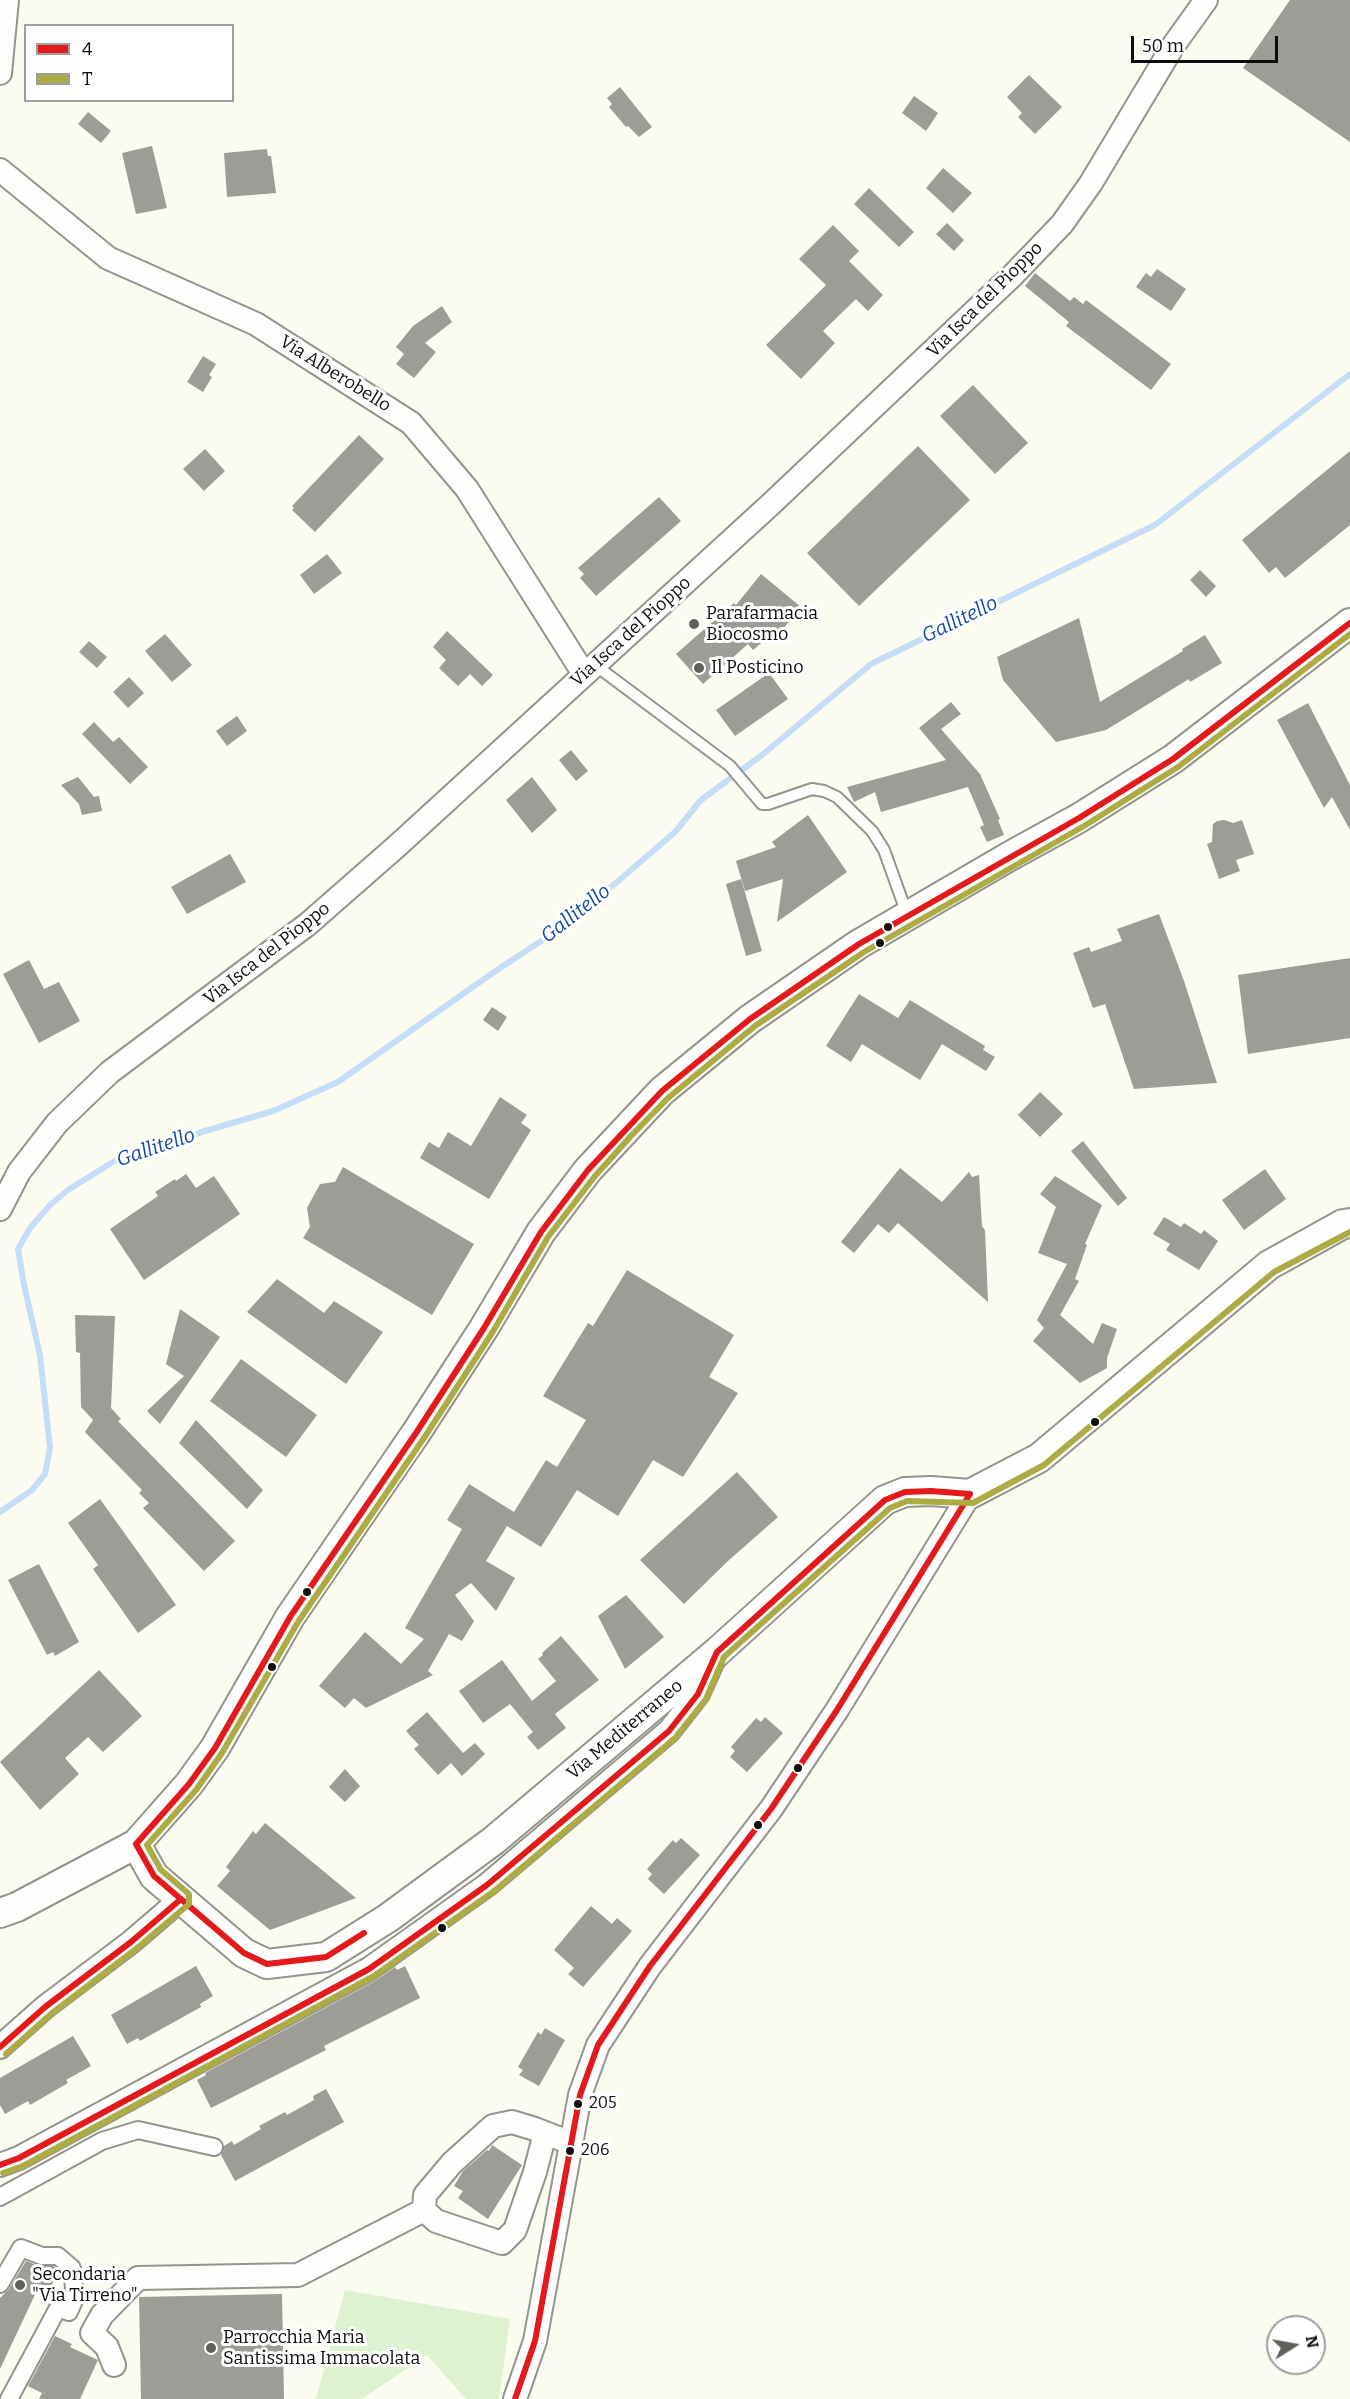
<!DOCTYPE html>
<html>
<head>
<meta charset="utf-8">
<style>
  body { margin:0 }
  #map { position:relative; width:1350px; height:2399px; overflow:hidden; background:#fbfbf0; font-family:Bitter,serif }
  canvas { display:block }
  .legend { position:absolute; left:24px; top:24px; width:210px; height:78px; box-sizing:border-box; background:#fff; border:2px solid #9e9e9e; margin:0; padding:8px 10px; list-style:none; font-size:18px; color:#0d0d0d }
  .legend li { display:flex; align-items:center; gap:12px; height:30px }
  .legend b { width:30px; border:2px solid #9e9e9e }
  .north { position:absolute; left:1266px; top:2315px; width:60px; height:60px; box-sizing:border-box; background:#fff; border:2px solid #9e9e9e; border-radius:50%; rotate:79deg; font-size:16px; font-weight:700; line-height:24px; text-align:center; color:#0d0d0d }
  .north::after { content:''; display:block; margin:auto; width:21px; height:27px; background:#60605c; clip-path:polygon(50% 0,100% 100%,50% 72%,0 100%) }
  .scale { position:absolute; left:1131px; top:36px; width:147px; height:27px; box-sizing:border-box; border:3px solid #0d0d0d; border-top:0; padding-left:8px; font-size:18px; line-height:21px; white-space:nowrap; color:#0d0d0d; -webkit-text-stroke:4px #fff; paint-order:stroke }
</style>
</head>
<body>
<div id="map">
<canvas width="1350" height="2399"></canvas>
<ul class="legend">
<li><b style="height:8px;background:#e4191c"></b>4</li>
<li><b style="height:8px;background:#adac44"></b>T</li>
</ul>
<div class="north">N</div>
<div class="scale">50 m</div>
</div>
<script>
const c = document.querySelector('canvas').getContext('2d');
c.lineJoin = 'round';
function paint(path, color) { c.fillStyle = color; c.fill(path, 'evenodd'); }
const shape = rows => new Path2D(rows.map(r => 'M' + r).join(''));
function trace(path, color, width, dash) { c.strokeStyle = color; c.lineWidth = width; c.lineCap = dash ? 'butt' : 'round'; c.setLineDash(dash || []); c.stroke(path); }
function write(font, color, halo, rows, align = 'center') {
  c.font = font + ' Bitter,serif'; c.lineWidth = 6; c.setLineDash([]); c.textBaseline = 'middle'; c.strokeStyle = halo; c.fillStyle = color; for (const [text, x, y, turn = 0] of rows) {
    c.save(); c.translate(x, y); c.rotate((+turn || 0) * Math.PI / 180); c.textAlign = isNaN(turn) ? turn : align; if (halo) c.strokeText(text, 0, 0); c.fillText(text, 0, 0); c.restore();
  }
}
paint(shape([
  [345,2290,510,2319,499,2399,466,2399,427,2355,362,2399,316,2399]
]), '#def2cf');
trace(shape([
  [0,1512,32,1490,45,1474,50,1448,40,1355,24,1285,18,1249,30,1228,50,1205,68,1190,124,1155,273,1111,338,1082,494,972,573,920,675,832,701,800,762,755,871,664,1155,525,1350,374]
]), '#c5ddf6', 6);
paint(shape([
  [1290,0,1350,0,1350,142,1243,68],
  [1029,75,1062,107,1035,134,1018,117,1022,113,1007,97],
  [620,87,652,127,639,137,628,126,626,127,609,107,612,104,607,98],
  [914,96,938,113,926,131,902,113],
  [88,112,111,131,101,143,78,124],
  [152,146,167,208,136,214,122,153],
  [267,149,268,156,271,156,276,193,227,197,224,153],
  [943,168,972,193,953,213,926,188],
  [869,188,914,232,899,247,854,204],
  [947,223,964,240,954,251,936,234],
  [833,225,859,251,849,261,883,295,868,311,856,299,823,331,835,343,801,379,766,345,826,285,799,259],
  [1157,269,1186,289,1171,311,1136,287,1146,273,1151,277],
  [1035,273,1070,301,1074,297,1083,304,1086,300,1171,364,1151,390,1066,326,1069,322,1025,286],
  [442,306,452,322,425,343,436,352,414,378,396,364,404,354,396,347,413,326],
  [203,356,216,364,209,375,212,377,203,392,187,382],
  [973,385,1028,443,995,474,940,416],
  [359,435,384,459,315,532,292,510,294,508,292,506],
  [918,446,970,500,859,606,807,553],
  [205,449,225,471,204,491,183,469],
  [1350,451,1350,525,1285,578,1276,567,1269,573,1242,540],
  [659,497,681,521,596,596,580,578,584,574,578,568],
  [327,554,342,573,314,594,300,575],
  [1200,570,1216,586,1206,597,1190,580],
  [761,574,801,607,783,629,781,627,753,650,748,644,703,684,676,654,734,603,736,605],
  [1079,618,1100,702,1183,651,1182,649,1205,635,1222,663,1190,682,1189,679,1106,730,1056,742,1003,680,997,657],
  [447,631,493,675,482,686,470,674,458,686,439,668,446,660,433,647],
  [165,634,192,665,172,682,145,651],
  [89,641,107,657,97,668,79,652],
  [769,673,788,699,735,736,716,710],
  [129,677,144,693,128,708,113,692],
  [951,702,961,714,941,729,980,774,1000,819,998,820,1004,835,987,842,980,827,984,825,968,787,881,812,875,792,854,802,847,787,946,760,919,728],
  [1308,703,1350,785,1350,830,1332,797,1324,808,1277,720],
  [237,716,247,731,227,746,216,731],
  [94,722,113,742,119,737,148,767,130,784,82,734],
  [571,750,588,771,576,781,559,760],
  [78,777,94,797,99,796,102,811,82,815,79,804,61,785],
  [532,777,557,810,532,833,506,800],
  [808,815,847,872,777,922,783,879,745,891,736,861,776,847,772,842],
  [1224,820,1233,823,1242,820,1254,854,1236,860,1240,871,1219,879,1207,844,1212,842,1213,824,1217,821],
  [230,854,246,882,187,914,171,887],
  [741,879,762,951,746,956,726,884],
  [1159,914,1184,981,1217,1083,1134,1089,1105,1004,1093,1008,1073,953,1089,947,1091,952,1122,941,1117,929],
  [1350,958,1350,1038,1248,1054,1238,975],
  [29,960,44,989,59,982,80,1021,39,1043,3,974],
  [859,994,898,1018,910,1000,985,1046,983,1050,995,1057,986,1071,942,1044,920,1080,862,1044,851,1062,826,1046],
  [492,1007,507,1017,498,1031,483,1020],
  [1040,1092,1063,1114,1040,1137,1018,1115],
  [500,1097,527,1115,521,1123,531,1130,489,1199,420,1158,429,1142,439,1148,448,1132,471,1146],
  [1083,1141,1127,1198,1118,1206,1071,1151],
  [343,1167,474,1244,432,1315,303,1238,310,1227,307,1208,320,1184,335,1182],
  [900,1168,942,1202,969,1172,972,1177,979,1175,982,1226,985,1230,988,1302,898,1223,889,1233,878,1224,854,1253,841,1242],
  [1265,1169,1286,1199,1244,1230,1222,1200],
  [186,1174,196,1188,214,1176,240,1214,144,1280,110,1229,158,1196,155,1192,175,1179,176,1181],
  [1055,1176,1102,1205,1085,1244,1087,1245,1075,1279,1079,1281,1060,1315,1093,1344,1102,1323,1117,1329,1107,1358,1107,1368,1080,1383,1033,1341,1044,1328,1037,1320,1067,1264,1038,1253,1056,1207,1040,1194],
  [1164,1217,1181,1227,1184,1223,1201,1234,1204,1230,1218,1241,1199,1270,1166,1250,1170,1244,1153,1234],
  [627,1270,734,1335,709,1377,738,1393,683,1477,653,1460,618,1516,577,1490,541,1547,507,1526,486,1561,515,1578,496,1611,471,1583,455,1595,474,1621,462,1641,449,1634,428,1671,433,1675,366,1708,354,1698,345,1708,319,1686,365,1632,401,1664,424,1639,405,1628,462,1529,447,1520,469,1484,514,1512,546,1460,557,1467,586,1420,543,1396,588,1323,593,1326],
  [277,1279,324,1313,334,1301,383,1332,346,1384,247,1312],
  [180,1309,220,1337,160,1424,147,1411,184,1376,166,1364],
  [75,1315,115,1316,111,1408,121,1419,118,1421,235,1541,204,1571,143,1508,149,1503,139,1493,142,1490,85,1432,93,1420,81,1407,80,1353,76,1352],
  [241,1359,317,1415,286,1457,210,1401],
  [196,1420,263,1490,247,1509,179,1443],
  [737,1472,778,1517,728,1561,684,1604,640,1560],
  [100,1499,176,1605,138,1633,93,1569,98,1565,68,1523],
  [39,1564,79,1642,55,1656,53,1652,47,1655,8,1580],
  [626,1595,664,1637,625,1669,598,1616],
  [561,1636,599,1680,555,1714,566,1728,538,1750,527,1737,533,1732,510,1704,483,1723,459,1691,502,1660,532,1701,556,1681,538,1659,543,1655,542,1653],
  [99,1670,142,1716,103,1752,88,1737,65,1758,79,1774,40,1810,0,1762],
  [427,1712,463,1753,475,1743,485,1754,462,1776,451,1763,438,1775,414,1749,419,1745,406,1731],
  [765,1717,783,1733,747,1772,730,1757,735,1751,731,1747,756,1718,761,1722],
  [345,1769,360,1786,345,1802,329,1787],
  [265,1823,356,1898,270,1930,217,1886,230,1871,226,1867,253,1831,256,1834],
  [681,1838,700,1855,664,1894,648,1879,652,1874,647,1869,673,1840,676,1843],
  [591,1906,612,1924,617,1918,632,1931,583,1987,568,1974,574,1968,554,1950],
  [196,1966,213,1996,200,2004,201,2007,140,2041,138,2038,127,2044,111,2015],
  [405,1966,420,1998,324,2046,326,2050,211,2108,197,2080,206,2075,205,2073,375,1981,395,1967,397,1970],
  [545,2028,565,2040,539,2086,519,2075,523,2070,518,2067,538,2032,541,2035],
  [73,2036,91,2066,66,2080,68,2083,30,2105,28,2101,5,2114,0,2105,0,2078],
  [326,2089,344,2122,235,2181,221,2155,224,2146,232,2141,234,2145,261,2129,259,2126,285,2112,287,2115,314,2100,313,2096],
  [492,2145,522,2165,488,2219,458,2198,463,2191,454,2186,463,2171,487,2150,489,2151],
  [26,2261,39,2266,53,2266,59,2270,50,2289,40,2284,0,2369,0,2298,9,2289],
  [282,2294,284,2399,141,2399,139,2297],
  [55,2336,72,2344,70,2347,98,2360,80,2399,39,2399,42,2393,28,2386]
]), '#9e9c96');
const service = shape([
  [595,665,730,766,762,804,768,804,812,789,824,791,837,797,872,831,884,850,907,914]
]);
const pedestrian = shape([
  [0,2197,102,2141,138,2130,214,2147],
  [0,2284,21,2248,42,2256,58,2256,72,2268,75,2298,69,2312,58,2308,9,2399]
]);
const minor = shape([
  [0,73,7,0],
  [0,170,108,258,256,324,411,423,467,489,584,674],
  [0,1209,19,1172,57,1123,110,1072,308,924,397,846,771,504,1013,275,1062,224,1091,183,1173,46,1206,0],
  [0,2047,45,2007,131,1942,181,1899],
  [545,2133,535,2172,515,2230,502,2243,436,2221,424,2210,425,2195,452,2163,493,2126,512,2122,535,2129,571,2143],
  [0,2165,19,2158,369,1969,487,1885,669,1731,698,1694,716,1654],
  [114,2365,107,2347,92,2333,102,2315,138,2278,298,2275,424,2210],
  [515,2399,535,2341,580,2095,598,2045,650,1966,771,1809,837,1710,970,1494]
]);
const tertiary = shape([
  [136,1844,154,1876,244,1953,267,1964,326,1957,388,1918,493,1841,717,1652,885,1500,905,1492,931,1491,970,1494,1039,1458,1269,1265,1343,1224,1350,1223],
  [0,1913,17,1907,136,1844,189,1784,215,1748,290,1617,416,1433,484,1328,541,1232,588,1170,662,1091,750,1019,859,944,1010,856,1079,818,1173,759,1350,623]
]);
trace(service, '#94948f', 14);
trace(pedestrian, '#94948f', 20);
trace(minor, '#94948f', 26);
trace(tertiary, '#94948f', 32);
trace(service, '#fefefd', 10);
trace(pedestrian, '#fefefd', 16);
trace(minor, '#fefefd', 22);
trace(tertiary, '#fefefd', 28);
trace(shape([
  [136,1844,189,1784,215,1748,290,1617,416,1433,484,1328,541,1232,588,1170,662,1091,750,1019,859,944,1079,818,1173,759,1350,623],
  [136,1844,154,1876,244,1953,267,1964,326,1957,364,1933],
  [0,2047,45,2007,131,1942,181,1899],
  [0,2165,19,2158,369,1969,487,1885,669,1731,698,1694,717,1652,885,1500,905,1492,931,1491,970,1494],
  [515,2399,535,2341,580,2095,598,2045,650,1966,771,1809,837,1710,970,1494]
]), '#e4191c', 6);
trace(shape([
  [6,2054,51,2014,136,1949,189,1904,189,1894,161,1870,147,1845,196,1790,222,1753,298,1622,424,1438,492,1333,548,1237,595,1176,631,1136,668,1098,755,1026,864,952,1084,826,1178,767,1350,634],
  [3,2173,23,2166,374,1976,493,1892,675,1738,706,1699,724,1657,890,1508,907,1501,973,1503,1044,1465,1274,1272,1350,1232]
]), '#adac44', 6);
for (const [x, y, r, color] of [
  [694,624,6,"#60605c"],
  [699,668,6,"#60605c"],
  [888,927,5,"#0d0d0d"],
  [880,943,5,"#0d0d0d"],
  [1095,1422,5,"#0d0d0d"],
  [307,1592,5,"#0d0d0d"],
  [272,1667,5,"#0d0d0d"],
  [798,1768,5,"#0d0d0d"],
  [758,1825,5,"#0d0d0d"],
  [442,1928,5,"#0d0d0d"],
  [578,2104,5,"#0d0d0d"],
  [570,2151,5,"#0d0d0d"],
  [20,2285,6,"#60605c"],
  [211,2348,6,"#60605c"]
]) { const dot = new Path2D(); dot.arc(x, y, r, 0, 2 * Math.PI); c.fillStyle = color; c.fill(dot); trace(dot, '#fff', 2); }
write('16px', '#0d0d0d', '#fff', [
  ["205",589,2104],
  ["206",581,2151]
], 'left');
write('18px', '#0d0d0d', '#fff', [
  ["Via Isca del Pioppo",985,300,-45],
  ["Via Alberobello",335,374,32],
  ["Via Isca del Pioppo",631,632,-42],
  ["Via Isca del Pioppo",267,954,-38],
  ["Via Mediterraneo",625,1730,-40]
]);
write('18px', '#0d0d0d', '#fff', [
  ["Parafarmacia",706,614],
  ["Biocosmo",706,635],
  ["Il Posticino",711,668],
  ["Secondaria",32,2275],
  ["\"Via Tirreno\"",32,2296],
  ["Parrocchia Maria",223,2338],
  ["Santissima Immacolata",223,2359]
], 'left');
write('italic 20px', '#1049a4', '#fff', [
  ["Gallitello",960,620,-26],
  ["Gallitello",576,914,-38],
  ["Gallitello",156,1148,-19]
]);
</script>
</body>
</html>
